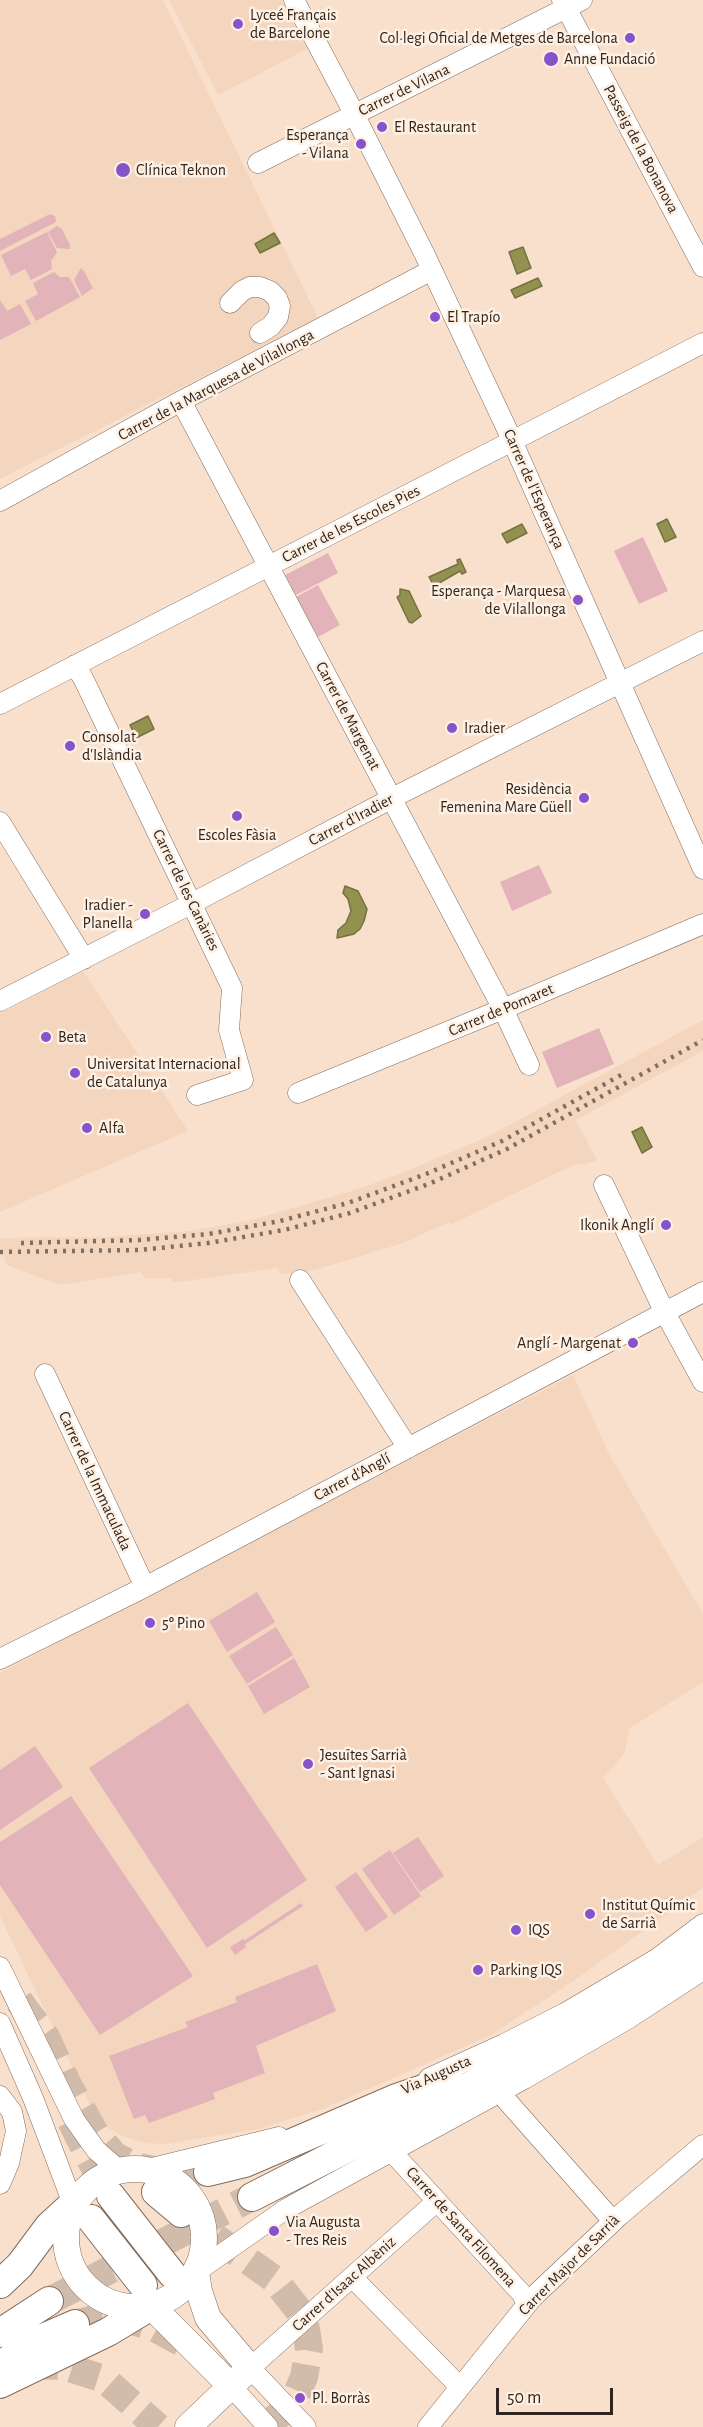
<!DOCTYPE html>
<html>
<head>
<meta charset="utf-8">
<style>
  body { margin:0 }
  #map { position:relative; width:703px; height:2427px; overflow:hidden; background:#f9e0cd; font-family:"Alegreya Sans",sans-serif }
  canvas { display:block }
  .scale { position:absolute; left:496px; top:2388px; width:117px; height:27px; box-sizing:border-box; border:3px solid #30261f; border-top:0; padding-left:8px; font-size:18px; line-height:21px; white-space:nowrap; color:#30261f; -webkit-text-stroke:4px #fff0e4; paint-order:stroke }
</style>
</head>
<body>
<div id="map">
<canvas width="703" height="2427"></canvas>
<div class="scale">50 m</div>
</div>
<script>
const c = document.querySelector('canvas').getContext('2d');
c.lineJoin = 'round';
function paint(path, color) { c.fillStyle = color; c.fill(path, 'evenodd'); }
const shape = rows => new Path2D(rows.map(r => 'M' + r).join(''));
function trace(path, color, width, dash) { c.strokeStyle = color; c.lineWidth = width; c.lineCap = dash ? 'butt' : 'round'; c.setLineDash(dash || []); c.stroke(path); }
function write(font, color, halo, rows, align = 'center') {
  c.font = font + ' "Alegreya Sans",sans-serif'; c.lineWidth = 5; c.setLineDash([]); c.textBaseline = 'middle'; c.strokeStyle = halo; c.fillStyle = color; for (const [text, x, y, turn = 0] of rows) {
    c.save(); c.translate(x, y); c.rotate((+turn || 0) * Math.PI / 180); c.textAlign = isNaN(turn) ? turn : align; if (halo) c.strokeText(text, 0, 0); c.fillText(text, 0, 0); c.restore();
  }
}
paint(shape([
  [0,0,163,0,318,318,0,479],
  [169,0,282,0,307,49,218,95],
  [83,971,188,1131,0,1212,0,1014],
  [703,1020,703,1051,576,1120,597,1160,586,1164,573,1165,452,1224,449,1222,403,1243,315,1270,281,1274,277,1268,172,1283,172,1278,146,1279,141,1272,60,1285,7,1265,0,1245,0,1238,106,1237,189,1231,248,1221,358,1189,402,1173,487,1137],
  [573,1375,610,1456,703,1614,703,1682,630,1728,624,1754,603,1778,658,1865,703,1837,703,1888,576,1979,491,2035,325,2108,258,2129,166,2144,145,2143,122,2136,105,2126,94,2113,0,1916,0,1673]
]), '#f4d5bd');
paint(shape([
  [50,214,55,216,56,221,54,223,0,251,0,239],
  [57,226,62,229,70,245,70,249,57,248,48,232],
  [47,232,57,252,51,261,52,269,31,280,25,269,11,276,1,255],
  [81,268,84,271,93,288,82,296,74,280],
  [54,272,60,277,69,277,80,297,36,321,25,301,38,294,33,283],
  [0,300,7,311,20,304,31,324,0,340],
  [643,537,668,591,639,604,614,551],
  [328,553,338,573,296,595,285,575],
  [318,585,340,625,318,637,296,597],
  [539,865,552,893,512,911,500,882],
  [599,1028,614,1064,557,1088,542,1052],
  [257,1592,275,1622,227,1652,209,1621],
  [276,1627,293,1655,247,1684,229,1656],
  [294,1658,310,1687,264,1714,248,1686],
  [188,1703,307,1880,207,1948,89,1768],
  [35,1746,63,1787,0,1830,0,1770],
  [71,1796,193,1976,100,2035,0,1885,0,1842],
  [418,1837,444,1876,420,1892,393,1853],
  [390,1850,421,1896,394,1915,362,1869],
  [356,1872,388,1917,366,1932,335,1887],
  [301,1903,303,1906,245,1944,246,1947,235,1955,230,1947,243,1939,245,1940],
  [317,1964,336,2011,256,2046,265,2073,213,2093,215,2099,149,2123,145,2115,134,2119,109,2056,188,2027,185,2022,237,2002,235,1997]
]), '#e2b3b8');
const water = shape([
  [274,233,280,243,260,253,255,244,274,233],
  [523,247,531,268,517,274,509,252,523,247],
  [538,278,542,286,515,298,511,290,538,278],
  [667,519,676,537,665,542,657,524,667,519],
  [522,524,527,533,507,543,502,534,522,524],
  [460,559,466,572,462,574,460,571,434,586,429,577,458,564,457,560,460,559],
  [400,589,409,591,421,616,412,623,409,622,397,597,400,595,400,589],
  [148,716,154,729,136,738,130,725,148,716],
  [345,886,358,891,367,909,364,921,360,929,354,934,337,938,338,930,346,923,351,911,348,899,343,893,345,886],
  [642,1127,652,1147,642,1153,632,1132,642,1127]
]);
paint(water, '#939150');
trace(water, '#757141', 1.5);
trace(shape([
  [19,2001,46,2037,67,2083,95,2133,115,2156,135,2166,153,2170,170,2173,208,2172],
  [71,2121,89,2157,111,2196],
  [181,2213,274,2279,299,2311,306,2329,309,2349,304,2377,298,2391,286,2409,265,2427],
  [49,2301,252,2197],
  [75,2324,98,2318,129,2320,153,2327,188,2346],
  [30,2365,63,2366,104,2379,158,2427]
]), '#d1bbaa', 28, [28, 14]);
const minor = shape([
  [294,0,347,100,424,253,505,425,703,869],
  [562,0,703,267],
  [258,163,582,0],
  [230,303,242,291,250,287,260,287,270,291,277,298,280,306,278,317,271,326,260,333],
  [181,401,503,1009,529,1065],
  [0,501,181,401,432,270],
  [75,665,83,678,232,988,229,1030,243,1080,197,1095],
  [0,704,703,343],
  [0,822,84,959],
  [0,1001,183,908,404,792,703,641],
  [298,1093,503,1009,703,924],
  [604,1185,664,1311,703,1382],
  [300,1280,408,1448],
  [45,1374,145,1587],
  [0,1659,145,1587,703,1292],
  [0,1967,74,2119,96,2150,120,2171],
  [0,2023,33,2098,73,2204],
  [429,2078,504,2044,565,2013,658,1958,703,1924],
  [500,2093,613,2221],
  [0,2096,12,2112,16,2131,9,2163,0,2184],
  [392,2152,522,2294,527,2304],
  [144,2170,279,2137],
  [196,2272,286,2209,524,2079,626,2020,703,1970],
  [352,2277,459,2386],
  [231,2386,268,2427],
  [306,2427,250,2368,437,2201],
  [428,2427,533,2297,620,2215,703,2145]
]);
const major = shape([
  '66 2238a69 69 0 1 1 138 0a69 69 0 1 1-138 0Z',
  [151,2306,231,2386],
  [188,2427,250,2368,208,2318,199,2291,196,2272]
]);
const highway = shape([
  [208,2172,245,2163,394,2099,449,2080],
  [156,2192,181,2213],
  [111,2196,172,2274],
  [252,2197,542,2049,667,1974,703,1949],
  [91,2219,143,2285],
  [0,2284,20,2265,49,2226,73,2204],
  [0,2333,49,2301],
  [0,2365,45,2337,75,2324],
  [0,2384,108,2332,151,2306]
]);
trace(minor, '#826c5b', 21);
trace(major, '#826c5b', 27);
trace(highway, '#826c5b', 30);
trace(minor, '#fff', 20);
trace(major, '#fff', 26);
trace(highway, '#fff', 28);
trace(shape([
  [21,1243,139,1240,209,1234,280,1221,348,1203,426,1174,502,1141,621,1075],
  [0,1252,140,1250,208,1243,284,1230,350,1213,431,1183,507,1149,703,1040]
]), '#7f6f63', 4.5, [3, 6]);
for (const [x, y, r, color] of [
  [238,24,6,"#8553cb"],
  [630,38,6,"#8553cb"],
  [551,59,8,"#8553cb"],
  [382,127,6,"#8553cb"],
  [361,144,6,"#8553cb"],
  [123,170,8,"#8553cb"],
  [435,317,6,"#8553cb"],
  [578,600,6,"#8553cb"],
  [452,728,6,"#8553cb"],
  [70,746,6,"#8553cb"],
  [584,798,6,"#8553cb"],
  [237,816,6,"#8553cb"],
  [145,914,6,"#8553cb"],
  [46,1037,6,"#8553cb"],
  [75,1073,6,"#8553cb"],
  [87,1128,6,"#8553cb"],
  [666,1225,6,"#8553cb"],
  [633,1343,6,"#8553cb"],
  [150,1623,6,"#8553cb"],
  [308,1764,6,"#8553cb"],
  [590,1914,6,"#8553cb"],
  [516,1930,6,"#8553cb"],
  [478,1970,6,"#8553cb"],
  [274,2231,6,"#8553cb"],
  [300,2398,6,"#8553cb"]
]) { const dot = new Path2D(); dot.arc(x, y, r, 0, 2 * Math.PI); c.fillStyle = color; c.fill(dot); trace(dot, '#fff0e4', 2); }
write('16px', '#30261f', '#fff0e4', [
  ["Lyceé Français",250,15],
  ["de Barcelone",250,33],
  ["Col·legi Oficial de Metges de Barcelona",618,38,"right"],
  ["Anne Fundació",564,59],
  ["El Restaurant",394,127],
  ["Esperança",349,135,"right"],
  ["- Vilana",349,153,"right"],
  ["Clínica Teknon",136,170],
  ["El Trapío",447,317],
  ["Esperança - Marquesa",566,591,"right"],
  ["de Vilallonga",566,609,"right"],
  ["Iradier",464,728],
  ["Consolat",82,737],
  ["d'Islàndia",82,755],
  ["Residència",572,789,"right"],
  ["Femenina Mare Güell",572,807,"right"],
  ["Escoles Fàsia",237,835,"center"],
  ["Iradier -",133,905,"right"],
  ["Planella",133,923,"right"],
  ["Beta",58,1037],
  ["Universitat Internacional",87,1064],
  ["de Catalunya",87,1082],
  ["Alfa",99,1128],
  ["Ikonik Anglí",654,1225,"right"],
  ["Anglí - Margenat",621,1343,"right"],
  ["5º Pino",162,1623],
  ["Jesuïtes Sarrià",320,1755],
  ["- Sant Ignasi",320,1773],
  ["Institut Químic",602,1905],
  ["de Sarrià",602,1923],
  ["IQS",528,1930],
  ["Parking IQS",490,1970],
  ["Via Augusta",286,2222],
  ["- Tres Reis",286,2240],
  ["Pl. Borràs",312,2398]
], 'left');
write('16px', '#30261f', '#fff0e4', [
  ["Carrer de Vilana",404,90,-26],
  ["Passeig de la Bonanova",641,149,62],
  ["Carrer de la Marquesa de Vilallonga",216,385,-28],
  ["Carrer de l'Esperança",534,489,66],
  ["Carrer de les Escoles Pies",351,524,-27],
  ["Carrer de Margenat",348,716,62],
  ["Carrer d'Iradier",351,820,-28],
  ["Carrer de les Canàries",186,890,64],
  ["Carrer de Pomaret",501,1010,-23],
  ["Carrer d'Anglí",352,1477,-28],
  ["Carrer de la Immaculada",95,1481,65],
  ["Via Augusta",436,2075,-24],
  ["Carrer de Santa Filomena",461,2227,48],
  ["Carrer Major de Sarrià",569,2265,-45],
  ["Carrer d'Isaac Albèniz",344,2284,-42]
]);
</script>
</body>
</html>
